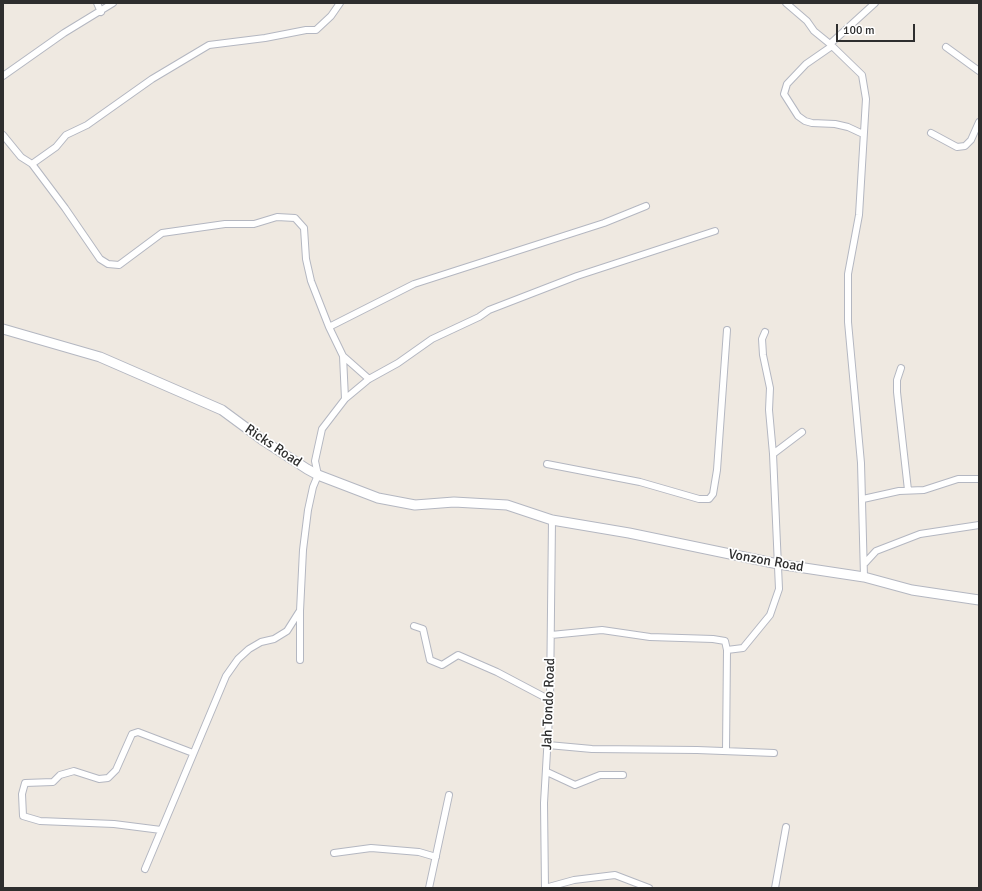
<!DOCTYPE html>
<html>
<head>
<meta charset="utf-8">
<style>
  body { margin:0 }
  #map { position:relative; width:982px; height:891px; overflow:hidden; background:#efe9e1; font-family:Signika,sans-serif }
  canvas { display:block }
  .frame { position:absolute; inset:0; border:4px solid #2e2e2e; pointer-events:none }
  .scale { position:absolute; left:836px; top:24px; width:79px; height:18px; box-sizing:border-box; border:2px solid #2e2e2e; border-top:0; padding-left:5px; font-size:12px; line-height:14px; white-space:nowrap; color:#2e2e2e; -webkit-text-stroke:3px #fff; paint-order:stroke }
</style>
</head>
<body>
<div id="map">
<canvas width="982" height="891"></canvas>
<div class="frame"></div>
<div class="scale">100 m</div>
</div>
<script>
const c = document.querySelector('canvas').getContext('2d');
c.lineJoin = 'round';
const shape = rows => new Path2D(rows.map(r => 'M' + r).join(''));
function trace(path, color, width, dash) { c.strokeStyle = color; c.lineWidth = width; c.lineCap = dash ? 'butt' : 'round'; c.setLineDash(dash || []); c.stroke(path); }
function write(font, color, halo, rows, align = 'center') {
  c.font = font + ' Signika,sans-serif'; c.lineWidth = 3.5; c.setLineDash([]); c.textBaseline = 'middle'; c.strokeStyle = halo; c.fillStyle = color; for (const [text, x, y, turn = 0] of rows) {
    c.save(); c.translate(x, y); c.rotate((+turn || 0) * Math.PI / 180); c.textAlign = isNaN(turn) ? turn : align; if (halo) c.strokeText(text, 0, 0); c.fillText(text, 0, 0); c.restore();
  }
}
const street = shape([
  [97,3,101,12],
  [786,3,807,21,814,31,830,44,875,3],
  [830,44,862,75,866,99,859,215,848,274,848,322,861,463,864,577],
  [832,46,806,64,787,84,784,94,798,116,805,121,812,123,835,124,848,127,863,134],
  [946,47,979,71],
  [3,76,64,33,113,3],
  [931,133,957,147,965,146,971,140,979,122],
  [3,135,21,157,32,164,65,208,100,259,108,264,119,265,162,233,225,224,254,224,277,217,295,218,304,228,306,259,311,281,329,327,343,356,369,379],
  [32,164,56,147,66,135,87,125,152,79,209,45,265,38,306,30,316,30,331,16,340,3],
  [329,327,414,284,604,223,646,206],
  [765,332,762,339,763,355,770,388,769,410,773,454],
  [901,368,897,380,897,392,908,490],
  [345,399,369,379,398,363,432,339,479,317,489,310,577,276,715,231],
  [547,464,640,482,699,499,709,499,713,494,717,470,727,330],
  [863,499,899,491,924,490,958,479,979,479],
  [865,563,876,551,920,534,979,525],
  [414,626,423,629,430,660,442,665,458,655,497,672,550,700],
  [551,635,602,630,650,637,713,639,725,641,727,650,743,648,770,615,779,589,773,454,802,432],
  [300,660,300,611,303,550,308,510,313,487,318,475,315,461,322,429,345,399,343,356],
  [548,745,592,749,697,750,774,753],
  [726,751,727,650],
  [547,772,575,785,600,775,623,775],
  [161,830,114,824,40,821,23,816,22,794,25,783,53,782,60,775,74,771,99,779,108,778,116,770,132,734,138,732,193,753],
  [334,853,371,848,419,852,436,857],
  [145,869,226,676,238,659,249,649,261,642,274,639,287,631,299,612],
  [429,888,449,795],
  [545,888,544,803,550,700,552,520],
  [545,888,574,880,615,875,649,888],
  [775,888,786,827]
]);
const secondary = shape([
  [3,329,100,357,222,410,264,441,307,469,318,475,378,498,415,505,454,502,507,505,552,520,629,533,778,564,864,577,912,590,979,600]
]);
trace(street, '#b4b7c1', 8);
trace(secondary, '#b4b7c1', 11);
trace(street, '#fff', 6);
trace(secondary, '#fff', 9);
write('14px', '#2e2e2e', '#fff', [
  ["Ricks Road",273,446,34],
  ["Vonzon Road",766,561,10],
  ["Jah Tondo Road",549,704,-88]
]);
</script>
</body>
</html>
